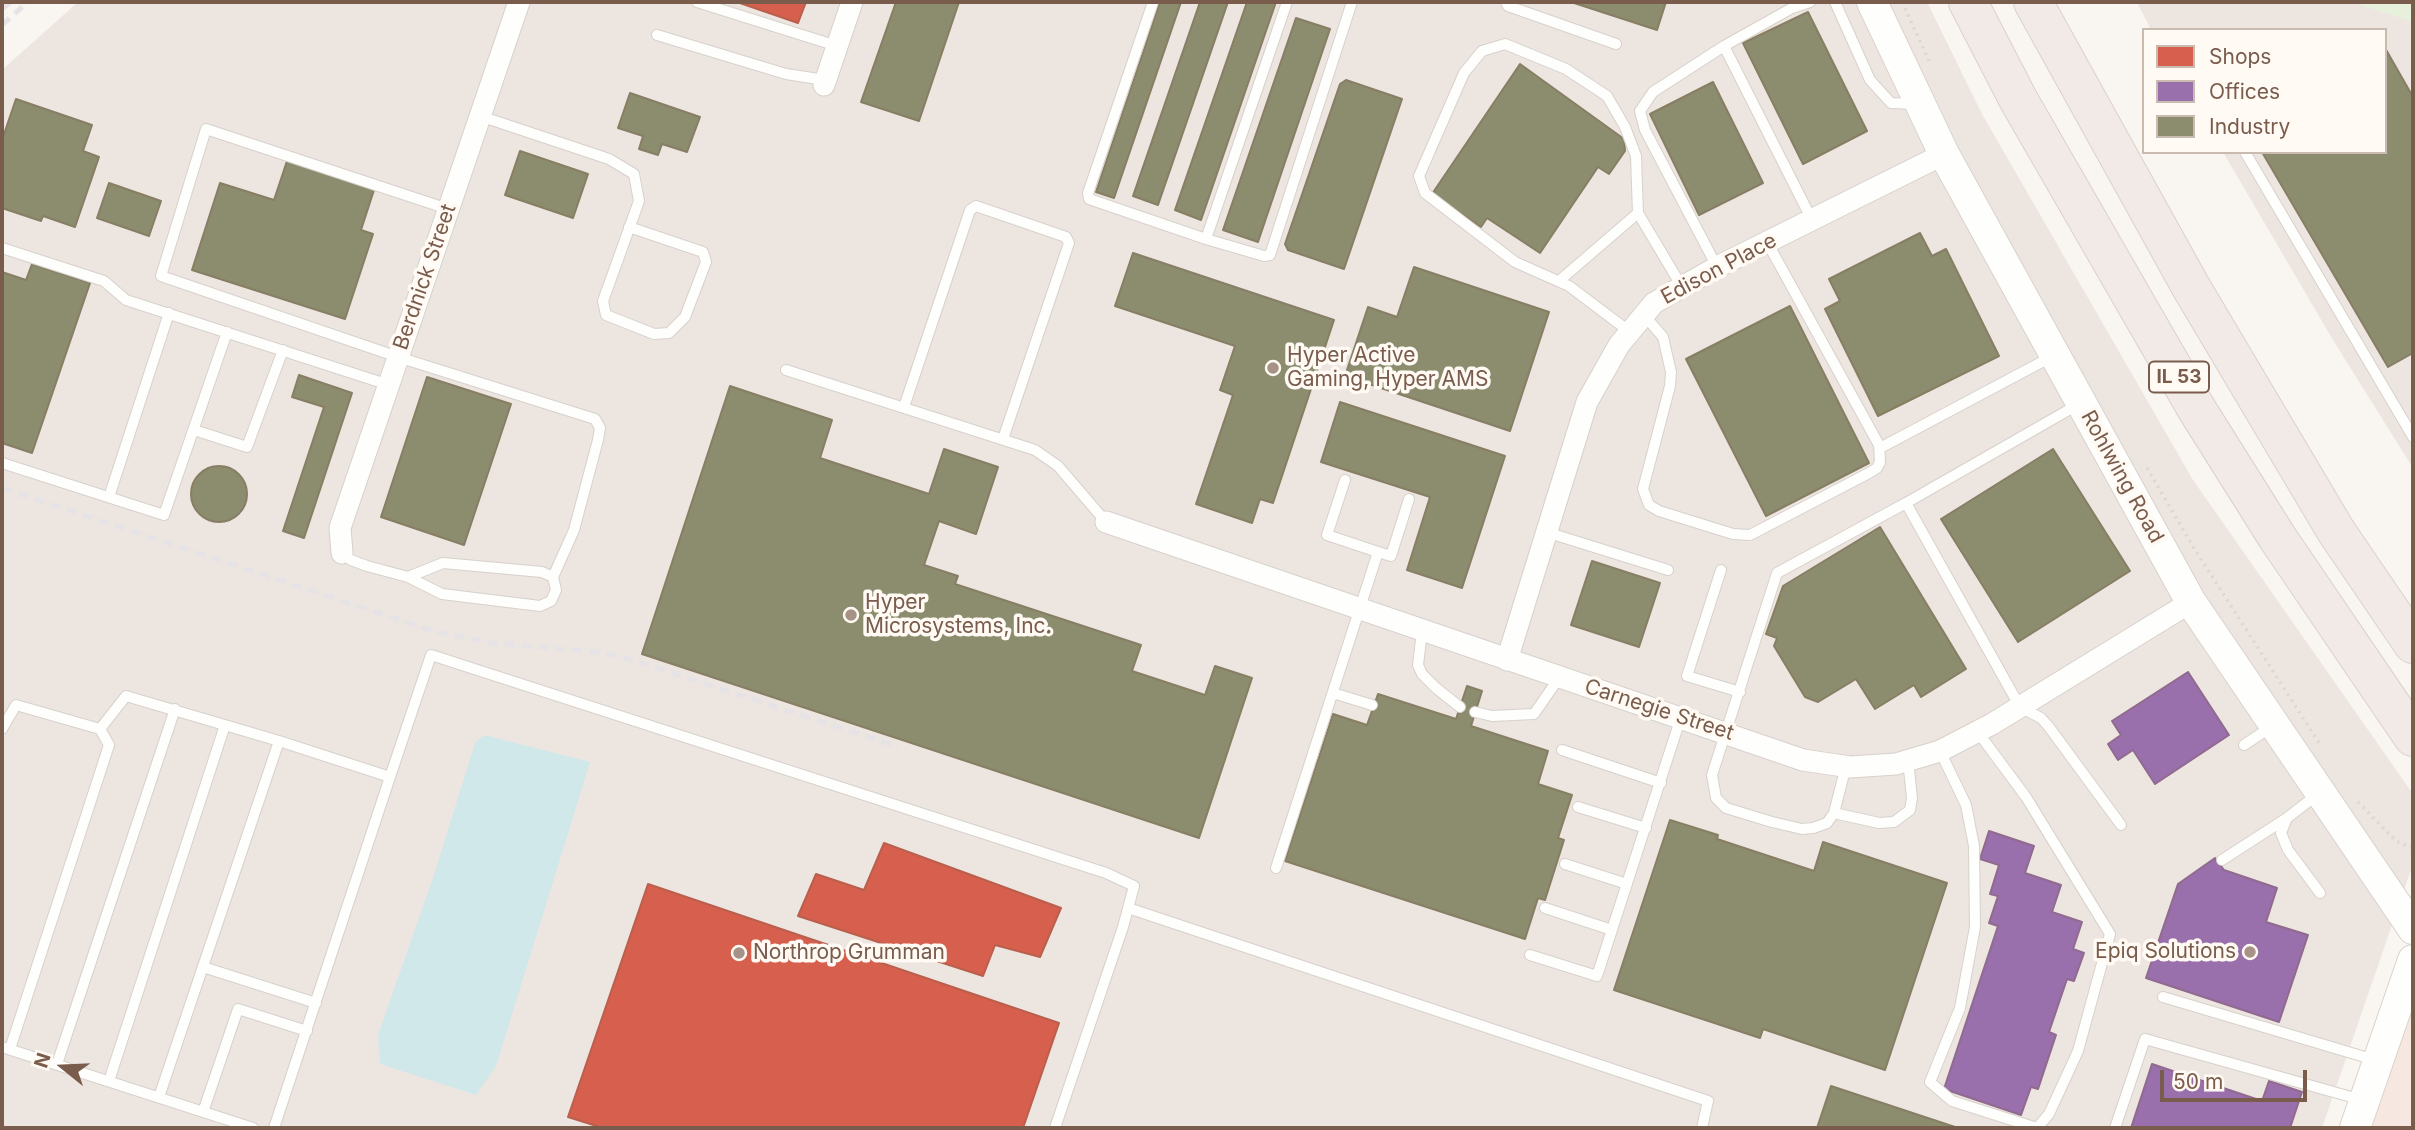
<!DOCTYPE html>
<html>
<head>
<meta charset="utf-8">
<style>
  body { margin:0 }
  #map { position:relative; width:2415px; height:1130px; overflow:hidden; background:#f9f5f0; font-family:Inter,sans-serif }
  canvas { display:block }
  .frame { position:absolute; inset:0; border:4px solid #7a5c4d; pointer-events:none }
  .legend { position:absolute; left:2142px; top:28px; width:245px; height:126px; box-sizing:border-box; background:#fffaf3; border:2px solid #cabbb1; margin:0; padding:9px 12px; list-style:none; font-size:21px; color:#7a5c4d }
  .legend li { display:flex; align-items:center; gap:14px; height:35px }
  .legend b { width:35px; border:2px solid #cabbb1 }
  .north { position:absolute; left:28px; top:1032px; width:70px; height:70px; -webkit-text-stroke:5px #fffaf3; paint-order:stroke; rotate:288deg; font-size:19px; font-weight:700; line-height:28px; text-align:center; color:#7a5c4d }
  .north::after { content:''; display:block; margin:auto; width:24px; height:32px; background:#7a5c4d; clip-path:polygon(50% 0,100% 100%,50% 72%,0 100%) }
  .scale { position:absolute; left:2160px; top:1070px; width:147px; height:32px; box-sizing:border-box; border:4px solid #7a5c4d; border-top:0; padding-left:9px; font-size:21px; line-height:24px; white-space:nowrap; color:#7a5c4d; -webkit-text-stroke:5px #fffaf3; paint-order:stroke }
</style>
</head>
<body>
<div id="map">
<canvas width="2415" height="1130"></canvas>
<div class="frame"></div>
<ul class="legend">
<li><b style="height:19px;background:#d6604d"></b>Shops</li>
<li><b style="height:19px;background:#9970ab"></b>Offices</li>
<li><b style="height:19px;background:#8c8c6e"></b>Industry</li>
</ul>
<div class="north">N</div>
<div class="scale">50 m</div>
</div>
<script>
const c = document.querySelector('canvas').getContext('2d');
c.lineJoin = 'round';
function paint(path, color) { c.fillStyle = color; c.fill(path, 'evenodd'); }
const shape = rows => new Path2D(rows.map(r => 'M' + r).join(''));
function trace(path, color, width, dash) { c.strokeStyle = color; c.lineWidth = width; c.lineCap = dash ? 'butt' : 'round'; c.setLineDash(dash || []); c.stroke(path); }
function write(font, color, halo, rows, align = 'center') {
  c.font = font + ' Inter,sans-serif'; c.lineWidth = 7; c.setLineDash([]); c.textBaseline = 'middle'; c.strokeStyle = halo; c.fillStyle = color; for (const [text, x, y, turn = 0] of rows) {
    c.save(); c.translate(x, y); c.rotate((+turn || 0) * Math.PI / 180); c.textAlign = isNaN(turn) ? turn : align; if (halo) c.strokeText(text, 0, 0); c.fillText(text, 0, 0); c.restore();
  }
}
paint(shape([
  [2413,960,2413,1128,2355,1128]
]), '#f6e8e1');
paint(shape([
  [78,2,1927,2,1982,114,2193,480,2413,794,2413,864,2322,1128,2,1128,2,70],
  [2137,2,2353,2,2413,21,2413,468,2333,340,2223,152,2385,152,2385,30,2151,30]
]), '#ede5e0');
paint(shape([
  [2351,2,2413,2,2413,22]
]), '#e7f0db');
paint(shape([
  [484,735,590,762,496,1066,476,1095,380,1064,378,1035,434,875,475,743]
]), '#d0e8ea');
const shops = shape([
  [737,2,806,2,798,23,737,2],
  [884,843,1061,908,1040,957,995,945,983,976,798,916,816,874,864,890,884,843],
  [648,884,1059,1023,1023,1128,603,1128,568,1117,648,884]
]);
paint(shops, '#d6604d');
trace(shops, '#ba5f4d', 2);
const offices = shape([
  [2188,672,2229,735,2155,784,2133,750,2118,760,2108,744,2121,735,2112,721,2188,672],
  [1989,831,2034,846,2025,873,2061,885,2052,912,2082,922,2073,949,2084,953,2074,981,2067,979,2049,1032,2056,1035,2038,1089,2031,1087,2021,1115,1944,1089,1998,926,1989,923,1998,896,1990,894,1999,865,1980,859,1989,831],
  [2215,858,2224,870,2277,888,2266,922,2308,935,2279,1022,2146,978,2178,884,2215,858],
  [2152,1064,2262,1101,2269,1081,2302,1092,2290,1128,2131,1128,2152,1064]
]);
paint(offices, '#9970ab');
trace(offices, '#906a8f', 2);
const industry = shape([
  [896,2,959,2,919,121,861,102,896,2],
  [1160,2,1181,2,1114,198,1096,192,1160,2],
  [1200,2,1228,2,1158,205,1133,196,1200,2],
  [1247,2,1276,2,1201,220,1175,210,1247,2],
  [1571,2,1666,2,1657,30,1571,2],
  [1808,12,1867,131,1803,164,1743,43,1808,12],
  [1296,18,1330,29,1258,242,1223,230,1296,18],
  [2385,48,2413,97,2413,353,2388,367,2262,152,2385,152,2385,48],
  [1520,64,1624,139,1625,151,1609,174,1598,167,1540,253,1487,218,1481,227,1432,194,1520,64],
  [1346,80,1402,99,1344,269,1288,250,1285,244,1340,84,1346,80],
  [1713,82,1763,183,1699,215,1650,114,1713,82],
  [630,93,700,117,687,152,662,144,658,155,639,149,643,136,618,128,630,93],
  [16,99,92,125,83,151,99,157,75,227,43,216,41,221,2,208,2,140,16,99],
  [520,151,588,174,573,218,505,195,520,151],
  [287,161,374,190,361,230,373,234,345,319,192,270,220,183,274,200,287,161],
  [109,183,161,201,149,236,97,218,109,183],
  [1920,233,1932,256,1946,249,1999,356,1878,416,1825,309,1840,301,1829,279,1920,233],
  [1133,253,1334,320,1273,503,1260,499,1252,523,1196,504,1233,395,1220,390,1235,346,1115,306,1133,253],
  [32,264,90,283,32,453,2,443,2,272,26,280,32,264],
  [1414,267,1549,312,1510,431,1345,376,1368,307,1397,317,1414,267],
  [1790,306,1869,463,1766,516,1686,359,1790,306],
  [299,375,352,393,304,538,283,531,324,407,292,397,299,375],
  [427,377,511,404,464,545,381,517,427,377],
  [730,386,832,420,820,458,929,494,944,449,998,467,976,534,939,521,924,565,958,576,955,584,1141,645,1132,671,1205,695,1215,666,1252,678,1199,838,642,654,730,386],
  [1340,402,1505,456,1462,588,1407,570,1430,497,1321,462,1340,402],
  [2053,449,2130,571,2018,642,1941,519,2053,449],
  '191 494a28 28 0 1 1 56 0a28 28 0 1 1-56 0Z',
  [1880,527,1966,669,1921,697,1914,685,1875,709,1856,679,1818,702,1805,697,1774,646,1777,638,1766,634,1783,586,1880,527],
  [1592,561,1660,583,1639,647,1571,625,1592,561],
  [1467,686,1482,691,1471,726,1548,751,1538,784,1572,795,1558,838,1564,840,1545,900,1538,898,1525,939,1285,861,1333,714,1367,725,1378,694,1456,719,1467,686],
  [1670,820,1718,835,1717,839,1814,871,1823,842,1947,883,1885,1070,1763,1029,1760,1038,1614,990,1670,820],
  [1831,1086,1958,1128,1817,1128,1831,1086]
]);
paint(industry, '#8c8c6e');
trace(industry, '#877e64', 2);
const lane = shape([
  [697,2,837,46],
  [1153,2,1088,193,1089,199,1206,239,1287,2],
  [1506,2,1508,6,1616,44],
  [1835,2,1870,80,1891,103,1918,104],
  [657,35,786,74,825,80],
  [1724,46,1812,220],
  [480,116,609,159,634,174,639,201,603,301,606,315,654,334,669,333,685,317,706,262,703,252,629,227],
  [2245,152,2413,437],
  [448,209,206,129,161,276,398,357,595,419,600,428,598,440,574,530,553,577],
  [1206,239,1264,256,1270,255,1352,2],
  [2,248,104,281,126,300,389,385],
  [1717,267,1645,130,1640,111,1653,92,1724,46,1792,8,1810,2],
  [1559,281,1638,213],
  [1644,315,1663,337,1671,372,1670,386,1643,489,1649,505,1659,511,1733,534,1750,535,1869,473,1877,468,1880,462,1879,445,1767,242],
  [1630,332,1569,286,1515,262,1425,193,1419,176,1464,73,1482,51,1505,44,1566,69,1607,96,1625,127,1636,156,1638,213,1682,287],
  [786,370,1035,450,1058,466,1106,522],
  [904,407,970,210,976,206,1066,237,1069,243,1003,439],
  [194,430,247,447,283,350],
  [1880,448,2053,356],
  [2,463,164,515,227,332],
  [1345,480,1327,535,1378,552],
  [109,497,169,313],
  [1906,503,2020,707,2041,718,2049,727,2121,825],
  [1546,532,1668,570],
  [342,553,351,560,367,566,408,577,442,594,540,606,551,601,556,590,553,577,542,572,443,563,408,577],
  [1721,570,1687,676,1740,692],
  [1422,631,1418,665,1422,674,1436,688,1460,707],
  [1333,693,1372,705],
  [1475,712,1492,716,1534,714,1559,678],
  [2,729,16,705,100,729,126,696,279,741,159,1097],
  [279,741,390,777,431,655,1106,873,1134,886,1123,927,1055,1128],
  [2244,745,2271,727],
  [1562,750,1661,783],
  [1940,751,1966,805,1974,846,1975,927,1960,1008,1930,1082,1952,1101,2037,1128,2049,1114,2078,1051,2110,934,2026,797,1977,731],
  [1846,766,1834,813,1827,823,1813,828,1802,829,1772,822,1726,808,1716,798,1712,775,1777,573,1906,503,2079,404],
  [2318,794,2287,818,2281,833,2288,850,2320,893],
  [1578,807,1646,828],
  [1834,813,1879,823,1894,822,1910,810,1912,798,1908,760],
  [2222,860,2287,818],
  [1565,864,1627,884],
  [1276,868,1378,552,1391,556,1409,499],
  [1128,908,1708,1101,1702,1128],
  [1545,908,1612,930],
  [1530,955,1597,976,1681,717],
  [203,967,316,1003],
  [2163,997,2375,1060],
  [2,1047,253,1128],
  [10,1049,109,745,100,729],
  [57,1064,175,709],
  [109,1081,225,725],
  [203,1112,238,1009,307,1031],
  [274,1128,390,777],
  [2115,1128,2145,1039,2362,1100]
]);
const street = shape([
  [824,85,852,2],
  [1106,522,1803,760,1850,767,1896,764,1940,751,1992,724,2191,602],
  [342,553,340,528,519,2],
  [1507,660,1587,402,1619,345,1654,303,1717,267,1944,154]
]);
const secondary = shape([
  [1872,2,1944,154,2191,602,2413,929],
  [2355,1128,2413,960]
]);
const highway = shape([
  [1968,2,2018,99,2196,408,2277,537,2413,737],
  [2033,2,2191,287,2336,531,2413,644]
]);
trace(lane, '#d7d1cb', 12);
trace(street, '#d7d1cb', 23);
trace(secondary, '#d9d2cb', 32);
trace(highway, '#dad1cc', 40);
trace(shape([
  [1902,2,1930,63],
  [2147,468,2195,550,2321,746],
  [2358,802,2396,841,2413,848]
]), '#dcd5d0', 3.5, [2, 5]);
trace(lane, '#fefefd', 10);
trace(street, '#fefefd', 21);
trace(secondary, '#fefefd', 30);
trace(highway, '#f2eae7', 38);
trace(shape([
  [2,9,11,2],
  [2,25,28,2],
  [2,488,433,631,492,643,597,652,623,657,899,747]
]), '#e6e3e7', 5, [10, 7]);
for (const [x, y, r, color] of [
  [1273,368,7,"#a69286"],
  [851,615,7,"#a69286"],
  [2250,952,7,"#a69286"],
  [739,953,7,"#a69286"]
]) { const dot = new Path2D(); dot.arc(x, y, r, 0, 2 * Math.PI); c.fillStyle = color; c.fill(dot); trace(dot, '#fffaf3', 2.5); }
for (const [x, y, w] of [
  [2179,377,60]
]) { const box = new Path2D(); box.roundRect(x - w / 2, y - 15.5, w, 31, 5); c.fillStyle = '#fffaf3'; c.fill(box); trace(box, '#7a5c4d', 2); }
write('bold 19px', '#7a5c4d', null, [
  ["IL 53",2179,377]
]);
write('21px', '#7a5c4d', '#fffaf3', [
  ["Edison Place",1719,269,-28],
  ["Berdnick Street",425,277,-71],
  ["Rohlwing Road",2122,477,61],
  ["Carnegie Street",1659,710,18]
]);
write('21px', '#7a5c4d', '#fffaf3', [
  ["Hyper Active",1287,356],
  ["Gaming, Hyper AMS",1287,380],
  ["Hyper",865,603],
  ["Microsystems, Inc.",865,627],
  ["Epiq Solutions",2236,952,"right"],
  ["Northrop Grumman",753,953]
], 'left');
</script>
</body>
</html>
